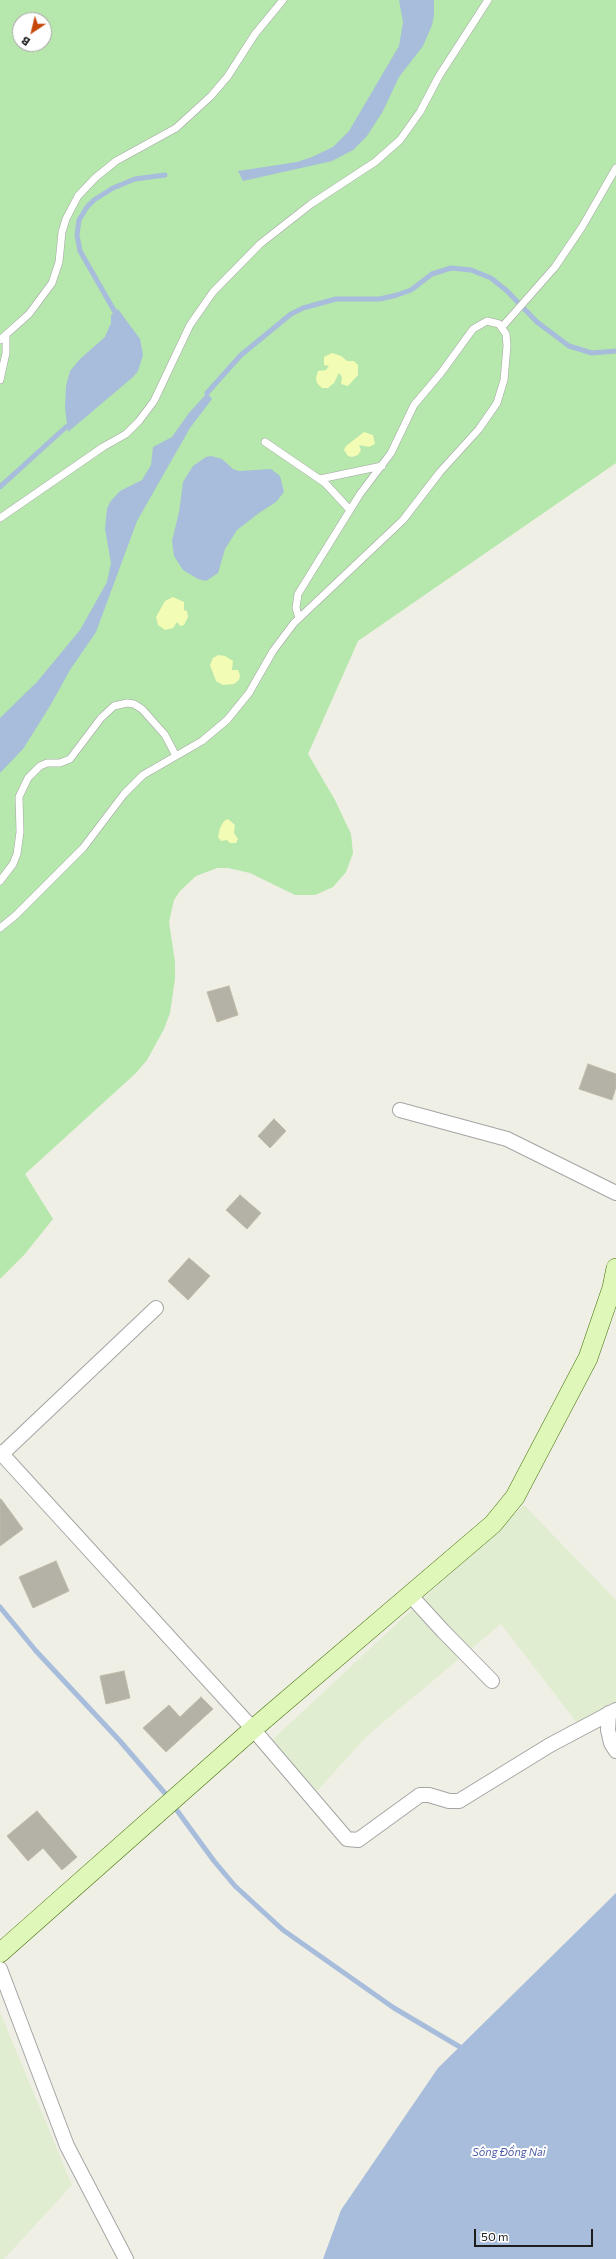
<!DOCTYPE html>
<html>
<head>
<meta charset="utf-8">
<style>
  body { margin:0 }
  #map { position:relative; width:616px; height:2259px; overflow:hidden; background:#efefe5; font-family:Commissioner,sans-serif }
  canvas { display:block }
  .north { position:absolute; left:12px; top:12px; width:40px; height:40px; box-sizing:border-box; background:#fff; border:1px solid #a5a5a5; border-radius:50%; rotate:215deg; font-size:11px; font-weight:700; line-height:16px; text-align:center; color:#1e1e1e }
  .north::after { content:''; display:block; margin:auto; width:14px; height:18px; background:#c54708; clip-path:polygon(50% 0,100% 100%,50% 72%,0 100%) }
  .scale { position:absolute; left:474px; top:2229px; width:119px; height:18px; box-sizing:border-box; border:2px solid #1e1e1e; border-top:0; padding-left:5px; font-size:12px; line-height:14px; white-space:nowrap; color:#1e1e1e; -webkit-text-stroke:3px #fff; paint-order:stroke }
</style>
</head>
<body>
<div id="map">
<canvas width="616" height="2259"></canvas>
<div class="north">B</div>
<div class="scale">50 m</div>
</div>
<script>
const c = document.querySelector('canvas').getContext('2d');
c.lineJoin = 'round';
function paint(path, color) { c.fillStyle = color; c.fill(path, 'evenodd'); }
const shape = rows => new Path2D(rows.map(r => 'M' + r).join(''));
function trace(path, color, width, dash) { c.strokeStyle = color; c.lineWidth = width; c.lineCap = dash ? 'butt' : 'round'; c.setLineDash(dash || []); c.stroke(path); }
function write(font, color, halo, rows, align = 'center') {
  c.font = font + ' Commissioner,sans-serif'; c.lineWidth = 4; c.setLineDash([]); c.textBaseline = 'middle'; c.strokeStyle = halo; c.fillStyle = color; for (const [text, x, y, turn = 0] of rows) {
    c.save(); c.translate(x, y); c.rotate((+turn || 0) * Math.PI / 180); c.textAlign = isNaN(turn) ? turn : align; if (halo) c.strokeText(text, 0, 0); c.fillText(text, 0, 0); c.restore();
  }
}
paint(shape([
  [524,1505,616,1600,616,1703,577,1723,501,1624,368,1735,317,1791,270,1742],
  [0,2012,72,2185,4,2259,0,2259]
]), '#e1edd1');
paint(shape([
  [0,0,616,0,616,463,358,641,308,754,335,800,351,834,353,853,346,872,333,887,315,895,295,895,250,873,228,868,217,868,196,876,180,891,174,900,169,922,175,962,175,979,170,1013,164,1029,147,1060,136,1073,25,1174,53,1219,24,1255,0,1279],
  [20,20,44,20,44,44,20,44]
]), '#b6e7ac');
paint(shape([
  [332,353,341,356,347,361,354,361,358,365,358,375,348,386,341,384,342,377,339,373,334,383,328,388,322,388,317,383,316,378,318,371,326,370,329,366,324,365,324,357],
  [364,432,373,435,375,444,369,447,359,445,361,450,358,455,352,457,348,456,344,450,346,446],
  [173,597,184,602,184,610,187,611,188,617,184,625,180,626,177,622,173,628,165,630,158,625,156,617,165,601],
  [218,655,225,656,233,661,232,670,238,670,240,675,239,680,234,684,223,685,216,681,210,665,213,658],
  [228,819,235,825,234,833,238,839,236,843,230,843,227,840,221,841,218,837,220,828,224,821]
]), '#f3fcb5');
paint(shape([
  [399,0,434,0,434,15,432,25,423,46,399,77,383,111,367,136,353,150,332,161,243,181,238,171,297,162,312,157,333,147,349,131,399,46,403,22],
  [118,309,140,339,143,355,138,371,133,377,68,432,65,408,66,386,70,371,80,359,105,337,111,323,111,315],
  [207,393,212,399,190,428,137,521,96,632,70,670,50,706,23,749,0,773,0,718,37,682,80,630,107,582,111,563,105,529,107,509,110,502,120,491,142,480,151,465,153,447,172,437,189,413],
  [211,456,222,459,233,469,239,471,271,469,280,476,284,492,276,502,259,513,237,530,225,549,218,573,206,581,198,579,183,570,174,556,172,541,179,512,183,482,193,466,206,457],
  [616,1893,616,2259,323,2259,341,2210,438,2068]
]), '#a7bddb');
trace(shape([
  [115,312,80,251,77,235,79,220,87,207,94,200,113,188,135,179,165,175],
  [207,393,241,355,291,314,303,308,336,299,380,299,397,295,411,290,432,274,451,268,471,270,491,278,507,291,537,322,569,346,592,353,616,351],
  [0,487,66,427],
  [0,1607,36,1651,120,1741,169,1798],
  [173,1805,214,1861,235,1886,283,1930,394,2008,465,2050]
]), '#a7bddb', 5);
const building = shape([
  [229,986,238,1015,217,1022,207,992,229,986],
  [588,1064,616,1074,616,1087,612,1100,579,1089,588,1064],
  [274,1119,286,1131,270,1148,258,1136,274,1119],
  [240,1195,261,1213,247,1229,226,1210,240,1195],
  [189,1258,210,1276,188,1300,168,1281,189,1258],
  [1,1499,23,1529,0,1546,0,1500,1,1499],
  [56,1561,69,1591,33,1608,19,1577,56,1561],
  [124,1671,130,1698,106,1704,100,1676,124,1671],
  [201,1697,213,1709,166,1752,143,1728,169,1705,180,1717,201,1697],
  [37,1811,77,1857,62,1870,43,1848,28,1861,7,1836,37,1811]
]);
paint(building, '#b4b2a7');
trace(building, '#c0baa8', 1);
const lane = shape([
  [502,327,555,267,582,227,616,168],
  [0,340,29,314,52,283,59,262,62,232,66,219,78,196,95,178,116,161,176,128,211,96,228,76,255,34,283,0],
  [0,380,6,353,6,335],
  [265,442,325,483,350,510],
  [320,479,382,466],
  [0,518,103,447,126,434,139,421,154,401,190,325,213,292,260,244,311,204,375,162,400,140,420,112,439,76,488,0],
  [0,881,13,864,17,854,20,832,19,797,28,778,40,766,47,763,60,763,70,759,101,718,114,706,127,703,134,704,142,709,165,735,176,756],
  [0,928,16,915,83,848,124,794,143,775,202,741,227,720,249,693,273,651,294,623,403,520,440,472,479,429,497,403,504,380,507,346,506,334,499,324,487,321,473,329,441,373,414,405,391,453,360,494,298,594,296,608,299,618]
]);
const street = shape([
  [400,1110,507,1139,616,1193],
  [0,1452,253,1729,347,1839,358,1840,420,1795,429,1795,449,1801,459,1801,550,1745,616,1710],
  [2,1454,156,1308],
  [411,1596,443,1631,492,1681],
  [609,1713,608,1730,611,1743,616,1751],
  [0,1969,67,2146,126,2259]
]);
const secondary = shape([
  [0,1953,253,1729,493,1524,515,1497,588,1358,612,1288,616,1268]
]);
trace(lane, '#a5a5a5', 8);
trace(street, '#a5a5a5', 16);
trace(secondary, '#437109', 20);
trace(lane, '#fff', 7);
trace(street, '#fff', 14);
trace(secondary, '#e0f7ba', 19);
write('italic 11px', '#4e5daa', '#fff', [
  ["Sông Đồng Nai",509,2152]
]);
</script>
</body>
</html>
